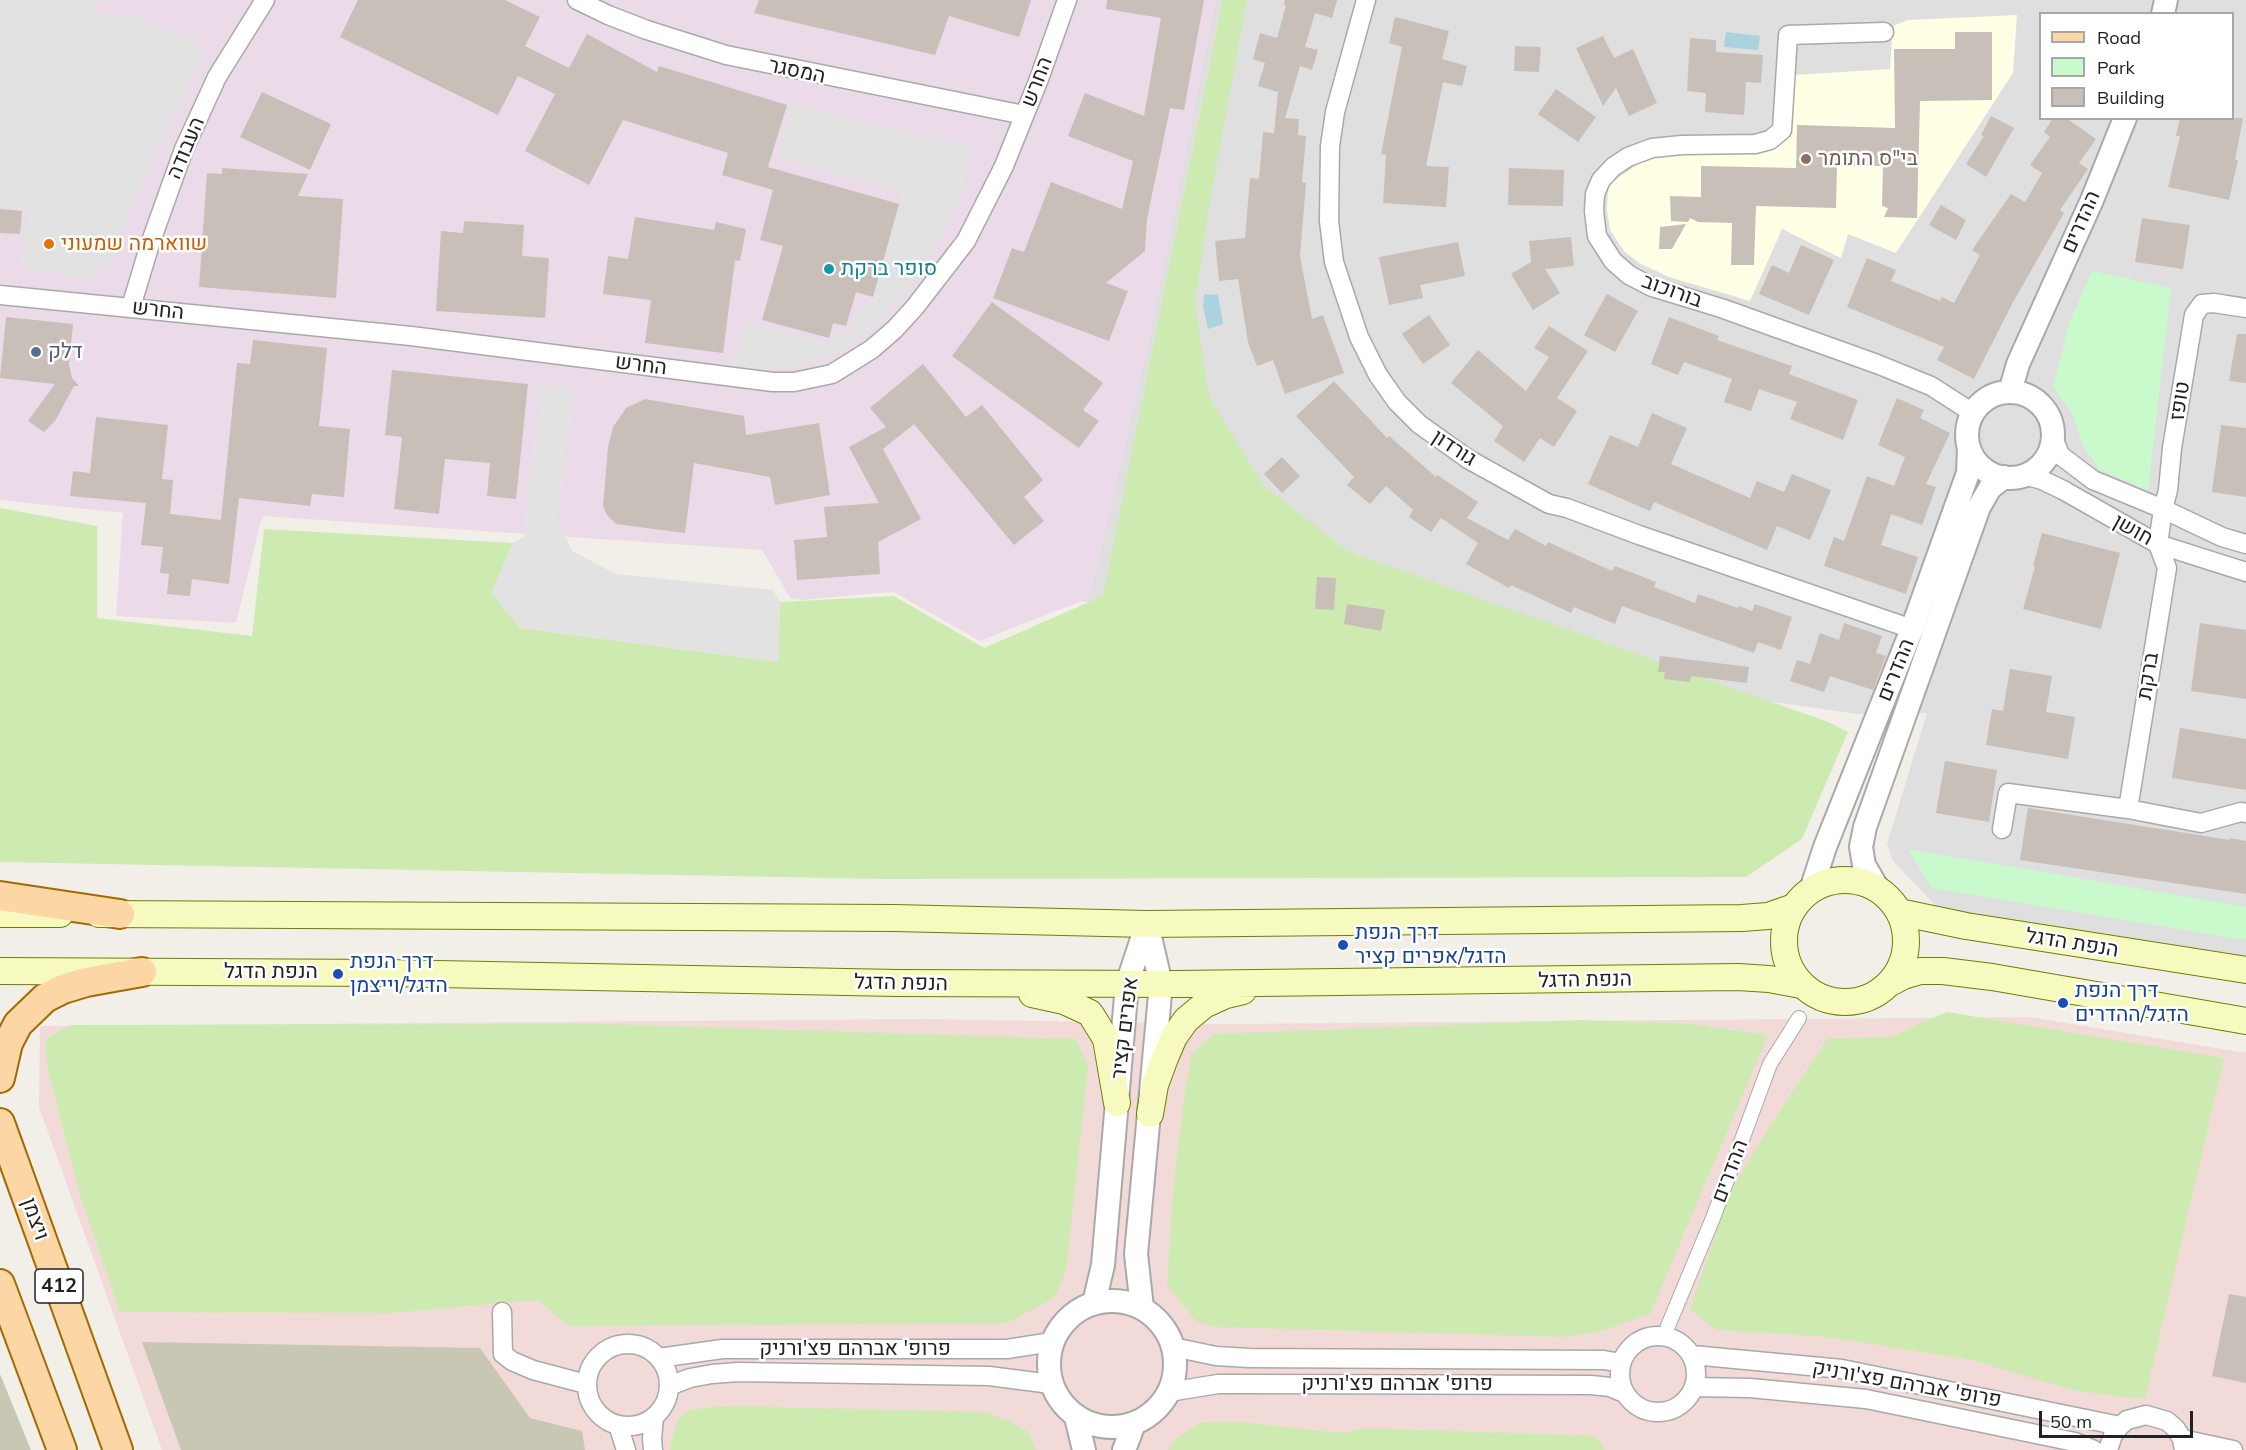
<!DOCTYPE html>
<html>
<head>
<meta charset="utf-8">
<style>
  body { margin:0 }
  #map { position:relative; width:2246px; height:1450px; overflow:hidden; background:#f2efe9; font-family:Mulish,sans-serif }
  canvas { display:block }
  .legend { position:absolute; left:2039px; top:12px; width:195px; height:108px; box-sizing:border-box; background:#fff; border:2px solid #a7a7a7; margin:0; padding:8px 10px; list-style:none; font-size:18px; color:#222 }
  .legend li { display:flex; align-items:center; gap:12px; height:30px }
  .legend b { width:30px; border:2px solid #a7a7a7 }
  .scale { position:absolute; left:2039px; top:1411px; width:154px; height:27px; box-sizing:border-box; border:3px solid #222; border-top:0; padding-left:8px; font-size:18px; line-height:21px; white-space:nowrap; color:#222; -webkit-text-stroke:4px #fff; paint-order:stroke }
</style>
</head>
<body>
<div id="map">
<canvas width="2246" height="1450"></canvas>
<ul class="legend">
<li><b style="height:8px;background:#fcd6a4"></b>Road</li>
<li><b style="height:16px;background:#c8facc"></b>Park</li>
<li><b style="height:16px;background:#c7bfb8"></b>Building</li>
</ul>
<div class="scale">50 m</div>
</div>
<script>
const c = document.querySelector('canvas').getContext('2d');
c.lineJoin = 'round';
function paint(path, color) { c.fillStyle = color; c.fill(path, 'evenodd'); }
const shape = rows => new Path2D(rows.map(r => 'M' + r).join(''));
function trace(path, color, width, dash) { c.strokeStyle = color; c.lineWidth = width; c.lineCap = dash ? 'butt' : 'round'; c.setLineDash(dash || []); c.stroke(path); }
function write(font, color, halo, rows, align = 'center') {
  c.font = font + ' Mulish,Heebo,sans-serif'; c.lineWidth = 5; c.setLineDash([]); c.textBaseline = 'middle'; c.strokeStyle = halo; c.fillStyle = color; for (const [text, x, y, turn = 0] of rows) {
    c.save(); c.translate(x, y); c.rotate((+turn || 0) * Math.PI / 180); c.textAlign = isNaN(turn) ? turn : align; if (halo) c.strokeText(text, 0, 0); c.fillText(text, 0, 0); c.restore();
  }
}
paint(shape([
  [0,0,2246,0,2246,958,1939,909,1893,861,1887,844,1927,713,1857,714,1082,601,982,639,897,591,799,600,772,547,264,511,230,622,119,616,123,513],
  [2040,14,2232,14,2232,118,2040,118]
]), '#e0dfdf');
paint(shape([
  [2030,1017,2246,1053,2246,1450,162,1450,39,1107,40,1026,922,1019,1226,1024]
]), '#f2dad9');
paint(shape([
  [0,0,1216,0,1150,338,1090,597,980,641,894,592,791,599,762,550,262,516,236,623,116,616,123,513,0,500]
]), '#ebdbe8');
paint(shape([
  [2017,15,2013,73,1896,253,1848,234,1841,258,1782,229,1750,301,1669,277,1639,263,1624,251,1610,230,1607,209,1608,187,1619,177,1640,163,1670,154,1775,144,1794,75,1890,69,1893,26,1908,20]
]), '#ffffe5');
paint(shape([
  [142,1342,480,1348,530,1418,582,1431,585,1450,181,1450],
  [0,1374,31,1450,0,1450]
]), '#c7c7b4');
paint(shape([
  [1223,0,1247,0,1209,207,1195,302,1209,397,1264,486,1349,552,1828,722,1848,732,1802,839,1746,877,882,879,0,862,0,508,97,526,97,618,252,636,264,529,513,543,492,593,521,628,778,662,780,602,894,596,984,648,1103,596],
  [1947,1012,2224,1058,2145,1399,2076,1391,1971,1360,1829,1337,1717,1330,1690,1310,1729,1194,1773,1121,1828,1038,1893,1037,1922,1022],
  [1581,1020,1691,1024,1768,1035,1650,1314,1600,1331,1568,1337,1215,1327,1196,1321,1167,1285,1173,1192,1185,1090,1192,1053,1215,1034],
  [604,1024,1076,1039,1088,1066,1066,1272,1054,1298,1007,1323,569,1326,538,1300,390,1313,120,1312,80,1195,48,1070,45,1039,71,1025],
  [723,1406,985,1412,1007,1420,1027,1431,1036,1450,670,1450,677,1420,690,1410],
  [1201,1422,1248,1423,1343,1433,1365,1428,1595,1436,1605,1450,1167,1450,1175,1440]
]), '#cdebb0');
paint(shape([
  [2092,271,2171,288,2148,491,2099,469,2082,444,2073,414,2053,387,2070,321],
  [1908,849,2246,907,2246,940,1932,888]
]), '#c8facc');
paint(shape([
  [0,0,100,0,93,11,135,16,200,43,205,51,127,215,112,264,88,277,72,276,22,267,26,210,0,207],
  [793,105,970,146,965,187,950,219,911,287,872,328,842,350,814,363,761,370,746,369,732,370,746,322,831,344,837,329,850,331,857,308,868,309,903,192,777,157],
  [541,386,574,389,558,519,572,551,616,574,773,590,780,602,778,662,520,628,491,593,513,543,524,537]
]), '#e2e2e2');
paint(shape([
  [1726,32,1760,36,1758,50,1724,47],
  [1204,294,1218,295,1223,324,1208,329,1203,306]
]), '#aad3df');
paint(shape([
  [358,0,505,0,540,17,525,46,569,68,587,34,657,72,659,66,787,105,768,167,899,204,873,297,856,292,846,326,833,323,829,338,762,320,783,246,760,240,773,190,722,175,728,153,623,120,589,185,525,151,555,94,518,76,498,115,340,37],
  [759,0,1031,0,1019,37,949,16,935,55,754,13],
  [1107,0,1204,0,1184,110,1170,108,1147,219,1145,251,1106,283,1128,291,1109,341,993,298,1012,248,1024,252,1051,182,1122,209,1133,161,1068,136,1085,93,1144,116,1161,18,1106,9],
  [1285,0,1337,0,1332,18,1315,13,1305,47,1318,50,1312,70,1300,66,1285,118,1299,119,1298,135,1306,136,1302,182,1306,183,1300,256,1312,319,1323,315,1344,373,1285,394,1273,360,1257,366,1248,342,1238,279,1219,281,1215,241,1245,238,1250,178,1259,179,1263,132,1274,133,1278,92,1258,86,1265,63,1253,59,1260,33,1277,38,1286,5,1284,5],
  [1395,17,1449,31,1442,59,1467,66,1462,86,1443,82,1426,166,1449,167,1446,207,1383,203,1386,155,1381,154,1402,47,1389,43],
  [1955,32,1992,32,1992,100,1920,101,1917,218,1884,217,1888,208,1882,206,1883,166,1837,165,1836,208,1756,206,1754,265,1731,265,1732,223,1698,222,1690,218,1688,222,1671,221,1670,196,1701,197,1701,166,1796,168,1797,125,1895,128,1894,49,1955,49],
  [1603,36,1614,58,1633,49,1657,103,1629,116,1616,88,1603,106,1576,48],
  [1690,38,1716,40,1716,52,1763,55,1761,83,1746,82,1744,115,1705,112,1706,93,1687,91],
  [1515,46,1541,47,1539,72,1514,71],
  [1556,89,1596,117,1578,142,1538,114],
  [262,92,331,124,310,170,240,137],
  [1991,116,2014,128,1986,177,1966,164,1984,136,1981,135],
  [2053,118,2066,118,2096,139,2079,163,2088,169,2060,210,2064,213,2012,304,1974,379,1937,360,1944,347,1847,307,1867,258,1896,270,1891,281,1940,301,1942,297,1954,303,1980,255,1972,250,2011,194,2025,202,2042,173,2030,165,2050,137,2044,132],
  [2180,118,2243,118,2235,160,2238,160,2229,200,2168,187,2180,136,2176,136],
  [222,168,308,174,298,196,343,199,336,298,199,287,207,173,222,174],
  [1509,168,1564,170,1563,206,1508,205],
  [1941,205,1966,220,1956,240,1929,225],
  [0,209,22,211,20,234,0,233],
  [635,217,714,230,716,222,746,229,740,261,735,260,723,353,645,343,651,300,603,294,608,256,628,259],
  [2142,218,2190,225,2183,269,2135,262],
  [464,221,524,225,522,256,549,258,545,318,436,311,441,231,463,233],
  [1686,224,1672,249,1659,249,1660,227],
  [1571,237,1574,266,1545,269,1560,293,1533,310,1511,274,1531,262,1529,241],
  [1458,242,1465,276,1420,285,1423,298,1389,305,1379,257],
  [1801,245,1834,260,1809,315,1759,294,1772,265,1789,273],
  [1607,294,1638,311,1615,352,1584,335],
  [992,302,1103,383,1083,410,1099,421,1079,448,952,356],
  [1429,315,1450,345,1423,364,1402,334],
  [6,317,73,324,69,365,72,378,79,386,74,386,55,421,44,432,28,421,55,384,0,378],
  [1669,317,1719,336,1717,340,1792,366,1789,374,1858,400,1843,440,1790,419,1797,402,1759,389,1751,411,1724,402,1732,379,1684,362,1678,375,1651,364],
  [1549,326,1588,351,1557,398,1577,411,1554,447,1540,438,1524,462,1494,441,1503,426,1451,383,1478,350,1526,391,1549,357,1534,348],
  [2237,334,2246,334,2246,383,2229,381],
  [253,340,327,348,319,426,350,429,344,497,312,494,310,506,239,498,229,584,192,579,190,596,167,594,169,574,160,573,163,547,141,545,146,503,70,496,73,471,90,473,96,417,168,425,162,479,173,480,170,514,221,520,237,363,250,364],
  [923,364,966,417,982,405,1043,480,1024,497,1044,521,1014,545,914,424,883,449,921,519,878,542,880,574,797,580,794,540,827,537,824,507,879,503,849,447,886,427,870,408],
  [392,370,528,384,516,499,487,496,490,463,445,459,439,514,394,509,402,437,385,435],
  [1334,381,1387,438,1389,436,1436,477,1437,475,1478,502,1467,518,1508,540,1515,529,1546,546,1548,542,1612,571,1615,566,1656,582,1654,587,1695,603,1698,594,1738,608,1739,606,1752,611,1755,604,1792,617,1781,650,1758,642,1754,653,1622,606,1615,624,1574,607,1571,613,1511,585,1509,588,1466,564,1478,543,1441,518,1431,532,1409,517,1413,510,1386,486,1370,504,1347,485,1354,477,1296,416],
  [1897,398,1924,410,1920,418,1950,433,1926,484,1936,487,1922,525,1891,514,1881,545,1918,557,1906,594,1824,566,1834,537,1844,541,1867,476,1894,486,1905,457,1878,445],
  [645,399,744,416,746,435,819,423,830,495,775,505,770,477,694,463,685,533,616,524,607,515,603,506,608,447,613,427,626,408],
  [1652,413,1687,428,1671,464,1750,498,1757,481,1784,492,1792,474,1831,490,1810,540,1777,526,1767,550,1654,502,1650,511,1588,484,1610,435,1638,447],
  [2221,425,2246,428,2246,497,2212,492],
  [1282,457,1300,476,1282,493,1264,474],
  [2042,533,2120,553,2101,629,2023,609,2035,567,2033,566],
  [1317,577,1336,578,1334,610,1315,609],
  [1347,604,1385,610,1381,631,1344,624],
  [1844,623,1882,636,1876,653,1886,656,1873,690,1830,676,1824,692,1790,681,1797,660,1810,664,1820,633,1839,640],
  [2200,623,2246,630,2246,699,2191,691],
  [1660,656,1749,667,1747,683,1691,676,1690,682,1664,679,1665,672,1658,672],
  [2010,669,2052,676,2046,712,2075,717,2068,759,1986,745,1992,709,2003,711],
  [2180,728,2246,739,2246,790,2172,778],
  [1945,761,1997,770,1989,822,1936,813],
  [2028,808,2230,840,2230,838,2246,841,2246,894,2020,860],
  [2229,1294,2246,1297,2246,1383,2212,1376]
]), '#c7bfb8');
const pedestrian = shape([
  [1668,1326,1713,1218,1770,1064,1799,1018]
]);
const minor = shape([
  [577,0,608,15,647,30,726,55,1024,115],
  [1366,0,1335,112,1330,146,1329,221,1334,262,1359,337,1378,375,1397,402,1419,424,1468,459,1549,504,1567,508,1639,535,1912,629],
  [1884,32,1788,35,1782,130,1770,140,1755,144,1682,145,1652,148,1628,157,1613,167,1601,180,1595,194,1594,211,1597,236,1613,261,1629,275,1652,287,1721,308,1877,364,1931,386,1973,413],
  [0,295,411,336,773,382,794,382,832,374,872,349,895,329,915,307,966,241,1004,166,1039,79,1067,0],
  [131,307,150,244,184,149,217,77,265,0],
  [2053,437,2060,455,2093,480,2163,509,2222,537,2246,544],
  [2024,475,2042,480,2063,490,2158,544,2246,572],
  [2128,809,2167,568,2158,544,2163,509,2168,490,2172,448,2194,315,2202,304,2214,303,2246,308],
  [2002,829,2008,793,2128,809,2201,823,2241,812,2246,813],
  [502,1312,503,1354,512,1361,533,1370,586,1384],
  '1620 1374a38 38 0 1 1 76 0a38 38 0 1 1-76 0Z',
  '587 1385a41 41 0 1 1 82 0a41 41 0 1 1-82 0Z',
  [1173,1347,1216,1356,1249,1358,1604,1360,1621,1363],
  [1692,1355,1842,1369,2120,1426],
  [659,1358,722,1349,1007,1349,1052,1342],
  [669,1386,690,1378,712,1374,738,1372,989,1376,1051,1384],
  [1694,1387,1750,1388,1866,1399,2075,1442,2094,1450],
  [1169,1392,1218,1384,1249,1384,1591,1385,1610,1387,1624,1393],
  [618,1425,626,1450],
  [2182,1439,2233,1450],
  [653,1450,652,1439,654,1417],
  [2108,1450,2113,1435,2120,1426,2127,1420,2146,1415,2167,1421,2176,1429,2182,1439,2184,1450]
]);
const tertiary = shape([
  [2163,14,2166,0],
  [2010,392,2018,364,2092,200,2125,118],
  '1967 435a43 43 0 1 1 86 0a43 43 0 1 1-86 0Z',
  [1878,889,1864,865,1861,847,1865,827,1979,507,1990,488,2004,477],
  [1811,890,1825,847,1912,629,1968,473,1969,448],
  '1049 1364a63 63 0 1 1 126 0a63 63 0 1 1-126 0Z',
  [1094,1303,1103,1265,1127,984,1147,924],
  [1142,1308,1136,1254,1161,984,1147,924],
  [1076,1417,1084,1450],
  [1124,1450,1134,1424]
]);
const secondary = shape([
  '1784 941a61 61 0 1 1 122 0a61 61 0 1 1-122 0Z',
  [1899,912,1966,926,2246,970],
  [0,914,60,914],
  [99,914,894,918,1147,924,1742,918,1768,916,1794,907],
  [0,971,387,973,897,983,1177,984,1738,977,1769,979,1801,985],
  [1892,982,1903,976,1920,971,1943,971,1992,977,2246,1021],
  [1032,994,1064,1001,1090,1013,1106,1039,1117,1103],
  [1150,1114,1155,1085,1165,1058,1174,1037,1186,1020,1204,1005,1226,995,1243,991]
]);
const primary = shape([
  [0,896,120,914],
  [0,1078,8,1043,18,1024,45,998,63,989,86,982,142,972],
  [0,1123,118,1450],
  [0,1284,62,1450]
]);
trace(pedestrian, '#a9a9a9', 16);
trace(minor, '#a9a9a9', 21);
trace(tertiary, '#a9a9a9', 26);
trace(secondary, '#707d05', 28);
trace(primary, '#a06b00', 32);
trace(pedestrian, '#fff', 14);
trace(minor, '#fff', 18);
trace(tertiary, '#fff', 22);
trace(secondary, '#f7fabf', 26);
trace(primary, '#fcd6a4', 28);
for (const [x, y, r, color] of [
  [1806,159,6,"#8d6e63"],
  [49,244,6,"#e8710a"],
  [829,269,6,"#0f9aa8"],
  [36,352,6,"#5c6f8a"],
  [1343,945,6,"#1a4fb4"],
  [338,974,6,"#1a4fb4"],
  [2063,1003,6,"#1a4fb4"]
]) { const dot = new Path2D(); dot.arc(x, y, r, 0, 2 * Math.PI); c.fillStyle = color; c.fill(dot); trace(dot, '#fff', 2); }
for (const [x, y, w] of [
  [59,1286,48]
]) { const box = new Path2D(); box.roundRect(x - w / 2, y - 17, w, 34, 4.5); c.fillStyle = '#fff'; c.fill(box); trace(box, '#222', 1.5); }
write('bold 20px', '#222', null, [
  ["412",59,1286]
]);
write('21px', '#222', '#fff', [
  ["המסגר",797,71,12],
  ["החרש",1037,82,-69],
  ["העבודה",186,148,-67],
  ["ההדרים",2081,222,-66],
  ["בורוכוב",1672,291,20],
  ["החרש",158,310,6],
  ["החרש",641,365,7],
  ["טופז",2180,401,-81],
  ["גורדון",1454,448,33],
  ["חושן",2133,530,29],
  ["ההדרים",1896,670,-68],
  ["ברקת",2148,676,-81],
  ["הנפת הדגל",2072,943,9],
  ["הנפת הדגל",271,972],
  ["הנפת הדגל",1585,980,-1],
  ["הנפת הדגל",901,983,1],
  ["אפרים קציר",1125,1028,-83],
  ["ההדרים",1730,1171,-69],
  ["ויצמן",35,1219,70],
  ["פרופ' אברהם פצ'ורניק",855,1349],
  ["פרופ' אברהם פצ'ורניק",1397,1384],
  ["פרופ' אברהם פצ'ורניק",1907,1384,10]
]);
write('21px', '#785e54', '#fff', [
  ["בי\"ס התומר",1818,159]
], 'left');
write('21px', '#c56008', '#fff', [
  ["שווארמה שמעוני",61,244]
], 'left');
write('21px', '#0d838f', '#fff', [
  ["סופר ברקת",841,269]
], 'left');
write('21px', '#4e5e75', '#fff', [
  ["דלק",48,352]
], 'left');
write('21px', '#164399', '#fff', [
  ["דרך הנפת",1355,933],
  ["הדגל/אפרים קציר",1355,957],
  ["דרך הנפת",350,962],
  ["הדגל/וייצמן",350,986],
  ["דרך הנפת",2075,991],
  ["הדגל/ההדרים",2075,1015]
], 'left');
</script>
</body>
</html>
